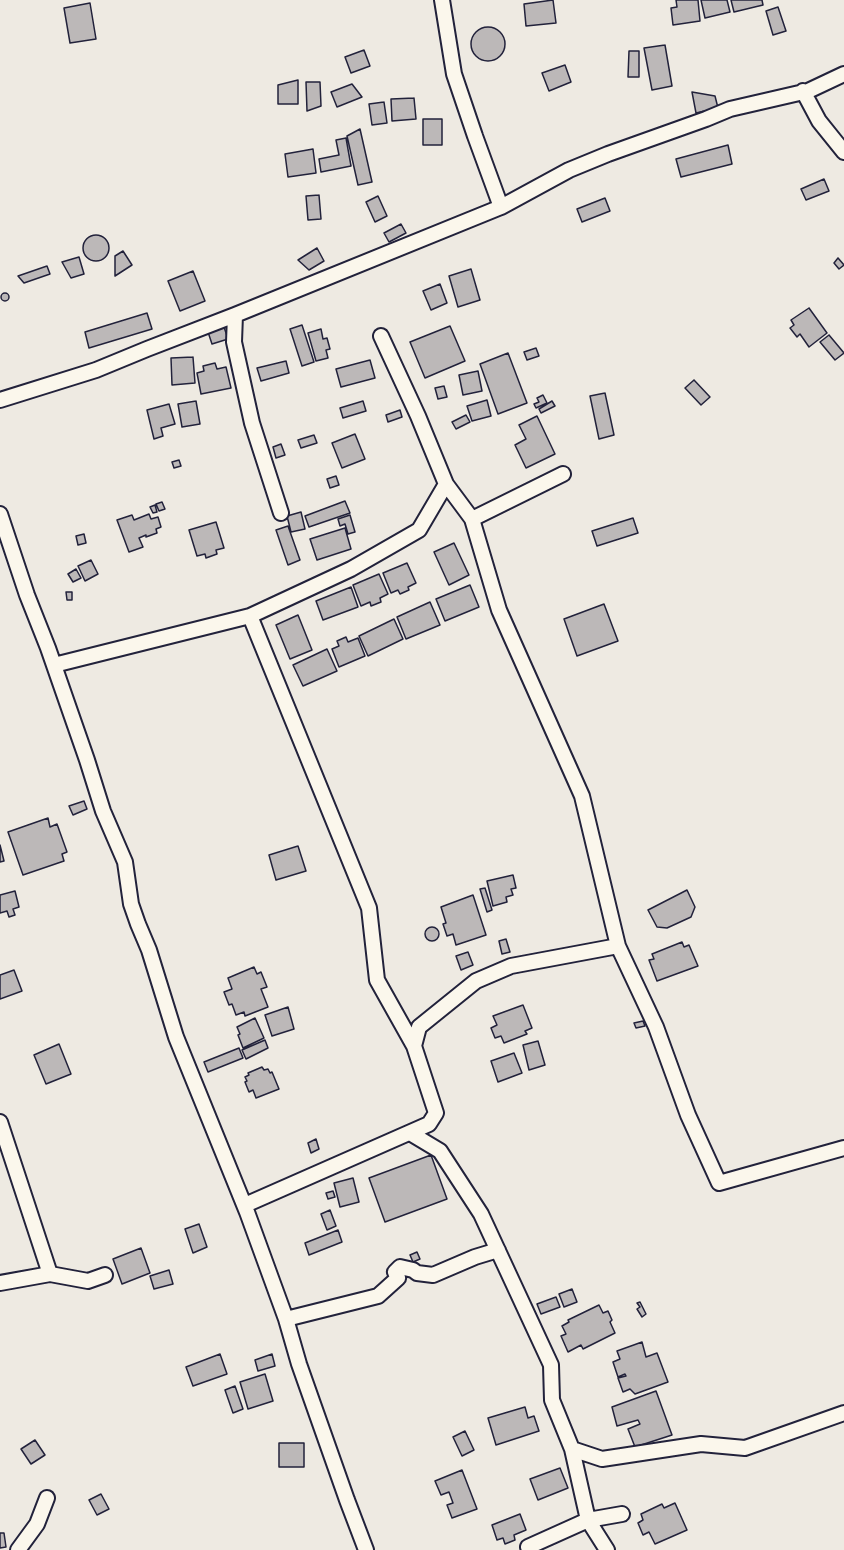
<!DOCTYPE html>
<html>
<head>
<meta charset="utf-8">
<style>
  body { margin:0 }
  canvas { display:block; background:#eeeae2 }
</style>
</head>
<body>
<canvas width="844" height="1550"></canvas>
<script>
const c = document.querySelector('canvas').getContext('2d');
c.lineJoin = 'round';
function paint(path, color) { c.fillStyle = color; c.fill(path, 'evenodd'); }
const shape = rows => new Path2D(rows.map(r => 'M' + r).join(''));
function trace(path, color, width, dash) { c.strokeStyle = color; c.lineWidth = width; c.lineCap = dash ? 'butt' : 'round'; c.setLineDash(dash || []); c.stroke(path); }
const building = shape([
  [553,0,556,23,526,26,524,4,553,0],
  [676,0,698,0,700,21,673,25,671,8,677,7,676,0],
  [701,0,727,0,730,12,705,18,701,0],
  [731,0,762,0,763,5,734,12,731,0],
  [90,3,96,39,70,43,64,8,90,3],
  [778,7,786,31,773,35,766,11,778,7],
  '471 44a17 17 0 1 1 34 0a17 17 0 1 1-34 0Z',
  [665,45,672,86,652,90,644,48,665,45],
  [364,50,370,66,351,73,345,57,364,50],
  [629,51,639,51,639,77,628,77,629,51],
  [565,65,571,82,549,91,542,73,565,65],
  [298,80,298,104,278,104,278,85,298,80],
  [306,82,320,82,321,106,307,111,306,82],
  [352,84,362,97,337,107,331,92,352,84],
  [692,92,715,96,718,108,696,113,692,92],
  [414,98,416,119,392,121,391,99,414,98],
  [384,102,387,123,372,125,369,104,384,102],
  [423,119,442,119,442,145,423,145,423,119],
  [360,129,372,182,358,185,347,136,360,129],
  [346,138,351,166,321,172,319,159,339,155,336,140,346,138],
  [728,145,732,164,681,177,676,159,728,145],
  [313,149,316,173,288,177,285,154,313,149],
  [824,179,829,191,806,200,801,189,824,179],
  [319,195,321,219,308,220,306,196,319,195],
  [378,196,387,216,375,222,366,202,378,196],
  [605,198,610,211,582,222,577,209,605,198],
  [401,224,406,233,389,242,384,233,401,224],
  '83 248a13 13 0 1 1 26 0a13 13 0 1 1-26 0Z',
  [317,248,324,261,309,270,298,260,317,248],
  [123,251,132,265,115,276,115,256,123,251],
  [79,257,84,274,71,278,62,262,79,257],
  [838,258,844,265,839,269,834,263,838,258],
  [47,266,50,274,24,283,18,276,47,266],
  [471,269,480,300,458,307,449,276,471,269],
  [193,271,205,301,180,311,168,281,193,271],
  [440,284,447,303,431,310,423,291,440,284],
  '1 297a4 4 0 1 1 8 0a4 4 0 1 1-8 0Z',
  [809,308,827,333,809,347,800,334,797,337,790,328,794,325,791,320,809,308],
  [147,313,152,329,89,348,85,332,147,313],
  [302,325,314,362,302,366,290,329,302,325],
  [450,326,465,361,425,378,410,342,450,326],
  [224,327,228,339,212,344,208,332,224,327],
  [321,329,323,339,327,338,330,349,326,350,328,358,316,361,308,333,321,329],
  [829,335,844,353,835,360,820,342,829,335],
  [536,348,539,356,527,360,524,352,536,348],
  [508,353,527,403,498,414,480,364,508,353],
  [193,357,195,383,172,385,171,358,193,357],
  [370,360,375,378,341,387,336,369,370,360],
  [286,361,289,373,261,381,257,368,286,361],
  [215,363,217,369,226,367,231,388,201,394,197,373,204,371,203,366,215,363],
  [478,371,482,391,463,395,459,375,478,371],
  [694,380,710,397,701,405,685,388,694,380],
  [444,386,447,397,438,399,435,388,444,386],
  [605,393,614,435,599,439,590,396,605,393],
  [543,395,547,403,536,408,534,404,539,402,537,398,543,395],
  [487,400,491,416,472,421,467,406,487,400],
  [196,401,200,424,182,427,178,404,196,401],
  [363,401,366,411,343,418,340,408,363,401],
  [552,401,555,406,541,413,539,409,552,401],
  [169,404,175,424,161,428,163,436,154,439,147,410,169,404],
  [400,410,402,417,388,422,386,415,400,410],
  [466,415,470,422,456,429,452,422,466,415],
  [537,416,555,454,526,468,515,445,526,439,519,425,537,416],
  [355,434,365,459,342,468,332,443,355,434],
  [314,435,317,443,301,448,298,440,314,435],
  [281,444,285,455,276,458,273,447,281,444],
  [179,460,181,466,174,468,172,462,179,460],
  [336,476,339,485,330,488,327,479,336,476],
  [345,501,350,513,309,527,305,516,345,501],
  [162,502,165,509,159,511,156,504,162,502],
  [155,505,157,512,153,513,150,507,155,505],
  [301,512,305,529,291,532,287,516,301,512],
  [149,514,151,519,158,517,161,527,156,529,157,533,146,537,146,535,139,538,143,547,129,552,117,520,132,515,134,520,149,514],
  [350,515,355,532,348,534,345,524,340,526,338,519,350,515],
  [633,518,638,533,597,546,592,531,633,518],
  [216,522,224,548,216,550,217,554,206,558,205,554,197,556,189,530,216,522],
  [288,526,300,560,288,565,276,530,288,526],
  [345,528,351,549,317,560,310,539,345,528],
  [84,534,86,543,78,545,76,536,84,534],
  [454,543,469,575,449,585,434,552,454,543],
  [91,560,98,574,85,581,78,566,91,560],
  [407,563,416,583,408,587,409,590,400,594,398,590,391,593,383,573,407,563],
  [76,569,81,578,73,582,68,574,76,569],
  [379,574,388,594,380,598,381,602,371,606,370,602,361,606,353,585,379,574],
  [470,585,479,607,445,621,436,599,470,585],
  [351,587,358,607,323,620,316,601,351,587],
  [66,592,72,592,72,600,67,600,66,592],
  [430,602,440,625,406,639,397,617,430,602],
  [604,604,618,641,577,656,564,619,604,604],
  [298,615,312,650,290,659,276,625,298,615],
  [394,619,403,639,368,656,359,636,394,619],
  [346,637,348,642,358,638,365,656,339,667,332,649,339,646,337,641,346,637],
  [327,649,337,671,303,686,293,665,327,649],
  [84,801,87,809,73,815,69,806,84,801],
  [48,818,50,827,57,824,67,852,62,854,64,861,23,875,8,832,48,818],
  [0,845,4,861,0,862,0,845],
  [298,846,306,871,276,880,269,855,298,846],
  [513,875,516,888,511,889,513,895,506,897,507,902,493,906,487,881,513,875],
  [485,888,492,910,487,912,480,889,485,888],
  [687,890,695,907,691,917,667,928,657,927,648,910,687,890],
  [15,891,19,907,13,909,15,915,9,917,7,911,0,913,0,895,15,891],
  [473,895,486,935,456,945,453,934,447,936,443,924,446,923,441,907,473,895],
  '425 934a7 7 0 1 1 14 0a7 7 0 1 1-14 0Z',
  [506,939,510,952,502,954,499,941,506,939],
  [682,942,684,947,689,945,698,966,657,981,649,960,654,959,652,954,682,942],
  [468,952,473,965,461,970,456,956,468,952],
  [254,967,257,974,261,972,267,987,261,989,268,1007,245,1016,244,1012,236,1015,232,1004,229,1005,224,992,232,989,228,978,254,967],
  [14,970,22,991,0,999,0,975,14,970],
  [523,1005,532,1028,525,1031,527,1034,504,1043,501,1036,495,1038,491,1028,497,1025,493,1016,523,1005],
  [288,1007,294,1029,272,1036,265,1015,288,1007],
  [255,1018,264,1038,243,1048,238,1035,240,1034,237,1027,255,1018],
  [643,1021,645,1026,636,1028,634,1023,643,1021],
  [265,1040,268,1048,246,1059,242,1050,265,1040],
  [538,1041,545,1065,529,1070,523,1045,538,1041],
  [59,1044,71,1074,46,1084,34,1055,59,1044],
  [239,1048,243,1058,208,1072,204,1062,239,1048],
  [514,1053,522,1073,498,1082,491,1061,514,1053],
  [262,1067,264,1070,268,1069,270,1073,272,1072,279,1089,256,1098,253,1090,249,1092,245,1082,247,1081,245,1077,249,1075,248,1073,262,1067],
  [316,1139,319,1149,311,1153,308,1143,316,1139],
  [431,1155,447,1199,385,1222,369,1178,431,1155],
  [353,1178,359,1202,340,1207,334,1183,353,1178],
  [333,1191,335,1197,328,1199,326,1193,333,1191],
  [330,1210,336,1226,327,1230,321,1214,330,1210],
  [199,1224,207,1247,193,1253,185,1229,199,1224],
  [338,1230,342,1242,309,1255,305,1243,338,1230],
  [141,1248,150,1273,122,1284,113,1259,141,1248],
  [417,1252,420,1259,413,1262,410,1255,417,1252],
  [169,1270,173,1284,154,1289,150,1276,169,1270],
  [572,1289,577,1302,564,1307,559,1294,572,1289],
  [556,1297,560,1307,541,1314,537,1304,556,1297],
  [640,1302,646,1314,642,1317,637,1309,640,1307,637,1303,640,1302],
  [599,1305,603,1313,608,1311,612,1320,610,1322,615,1333,583,1349,581,1345,568,1352,561,1336,566,1334,562,1326,569,1322,568,1320,599,1305],
  [642,1342,646,1357,657,1353,668,1382,635,1394,630,1389,623,1392,618,1378,626,1376,625,1374,618,1377,613,1362,620,1359,617,1351,642,1342],
  [220,1354,227,1374,193,1386,186,1367,220,1354],
  [272,1354,275,1366,258,1371,255,1360,272,1354],
  [265,1374,273,1401,248,1409,240,1382,265,1374],
  [235,1386,243,1409,233,1413,225,1390,235,1386],
  [656,1391,672,1435,635,1447,628,1429,640,1424,638,1420,617,1426,612,1407,656,1391],
  [525,1407,528,1418,534,1416,539,1431,496,1445,488,1418,525,1407],
  [465,1431,474,1450,462,1456,453,1437,465,1431],
  [35,1440,45,1455,31,1464,21,1449,35,1440],
  [279,1443,304,1443,304,1467,279,1467,279,1443],
  [560,1468,568,1488,538,1500,530,1479,560,1468],
  [462,1470,477,1509,452,1518,447,1505,453,1503,449,1492,441,1495,435,1481,462,1470],
  [101,1494,109,1509,97,1515,89,1500,101,1494],
  [675,1503,687,1530,655,1544,649,1532,643,1535,638,1523,643,1520,641,1514,662,1504,664,1508,675,1503],
  [520,1514,526,1530,514,1535,515,1540,505,1544,503,1538,497,1540,492,1525,520,1514],
  [0,1533,4,1533,6,1547,0,1548,0,1533]
]);
paint(building, '#bcb8b8');
trace(building, '#22223b', 1.5);
const minor = shape([
  [442,0,454,74,475,136,501,207],
  [803,91,819,121,844,152],
  [235,315,234,342,252,423,281,513],
  [0,400,96,370,147,349,235,315,501,207,569,170,608,154,706,119,730,109,808,91,844,74],
  [446,484,472,519,499,610,582,796,618,946],
  [0,514,27,595,48,648,87,760,103,811,125,862,131,904,138,924,149,950,176,1037,247,1212,286,1319,299,1364,347,1500,366,1550],
  [472,519,563,474],
  [250,616,351,569,419,530,446,484,418,416,381,336],
  [54,665,250,616,369,908,377,980,414,1046],
  [0,1122,50,1274],
  [410,1133,440,1151,481,1214,551,1365,552,1400,572,1449,602,1459,701,1444,745,1448,844,1413],
  [245,1205,429,1124,436,1113,414,1046,419,1027,476,981,511,966,618,946,656,1027,688,1115,719,1183,844,1148],
  [0,1283,50,1274,88,1281,105,1275],
  [286,1319,378,1296,398,1278,395,1272,400,1267,413,1270,417,1273,433,1275,475,1257,498,1250],
  [572,1449,588,1520,607,1550],
  [528,1547,588,1520,622,1514],
  [18,1550,37,1524,47,1498]
]);
trace(minor, '#22223b', 18);
trace(minor, '#fbf7ec', 14);
</script>
</body>
</html>
